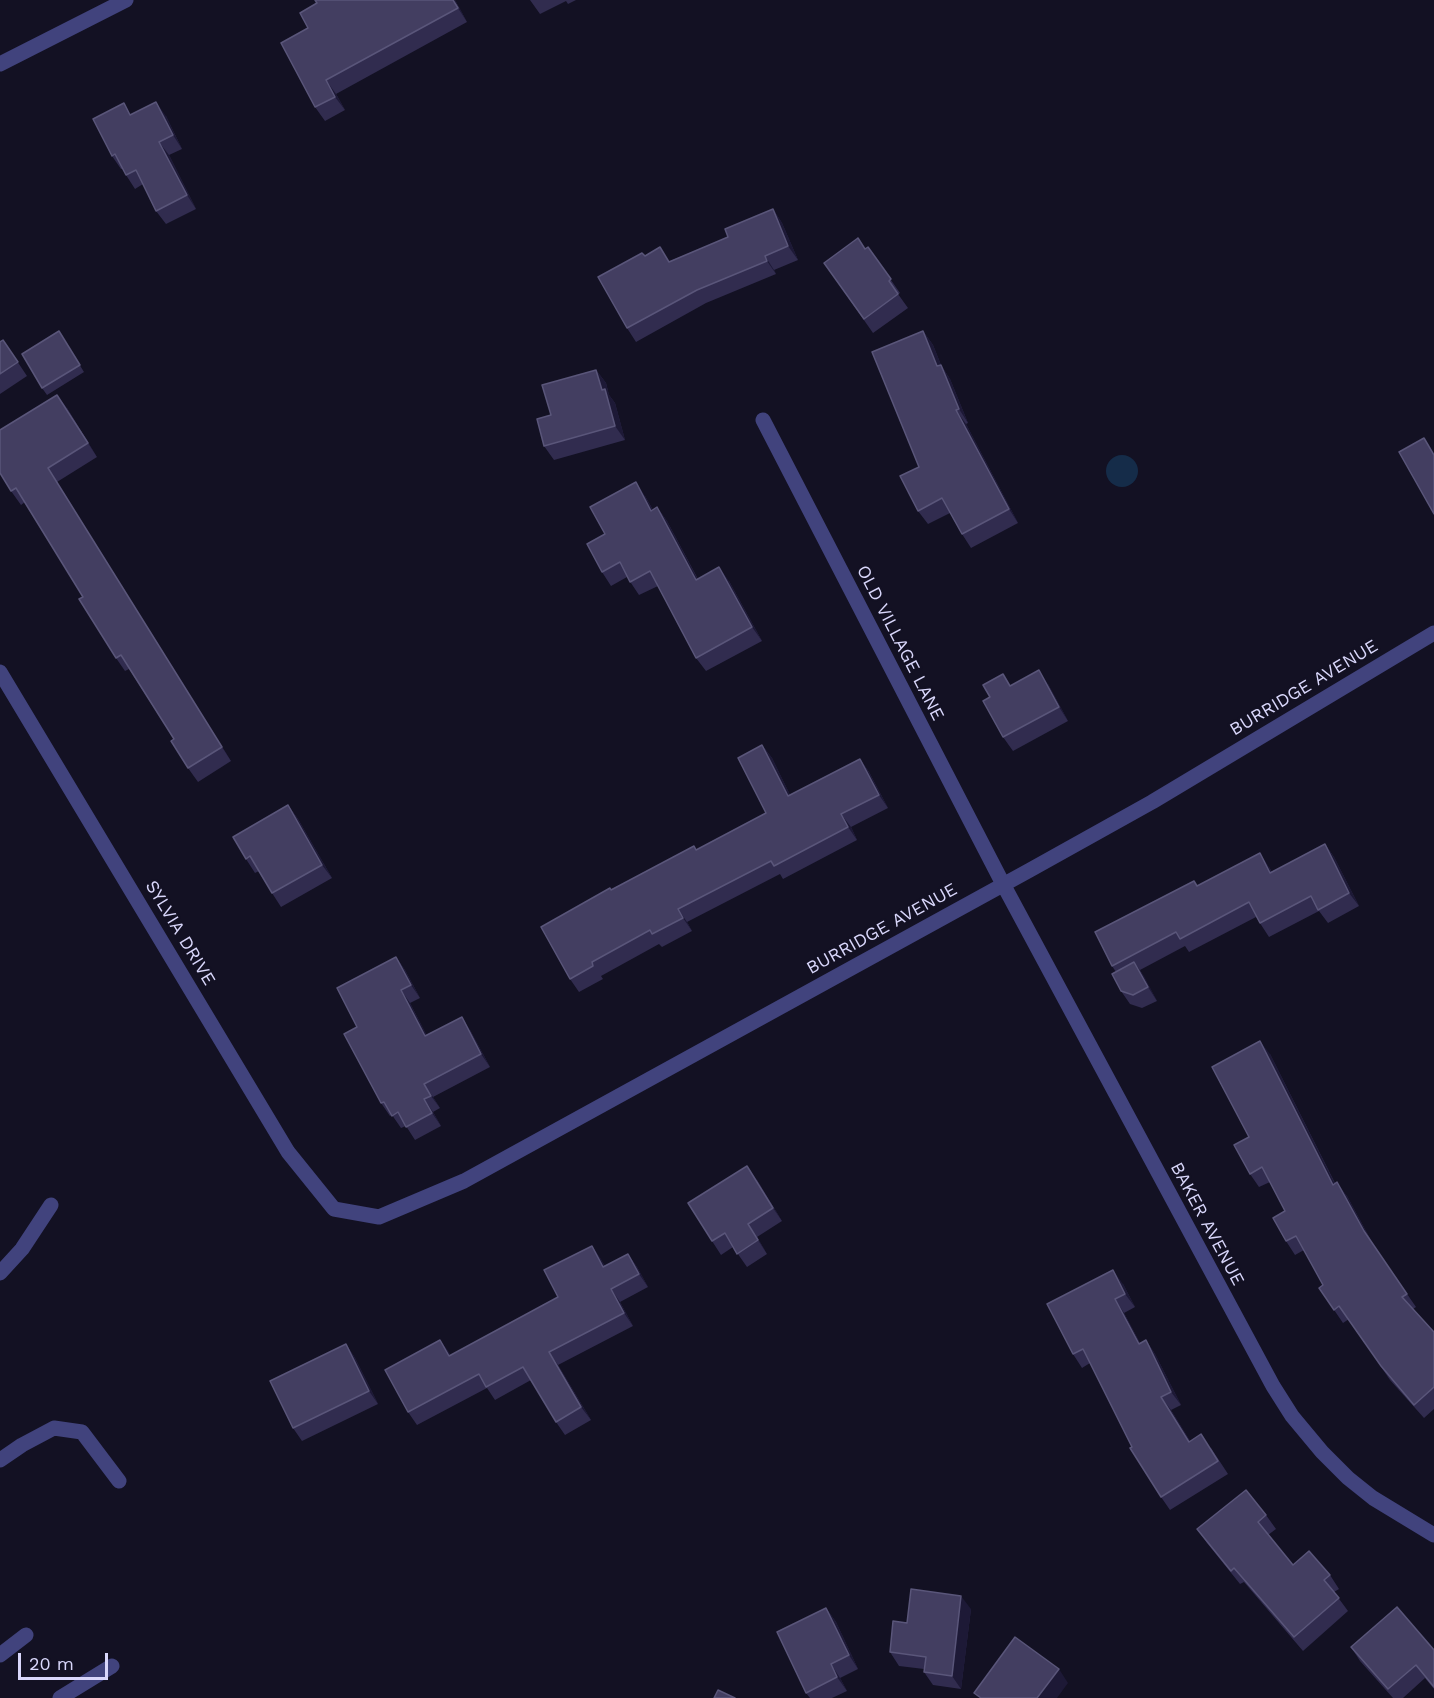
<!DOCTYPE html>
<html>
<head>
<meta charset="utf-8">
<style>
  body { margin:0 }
  #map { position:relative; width:1434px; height:1698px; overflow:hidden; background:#131123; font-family:"Work Sans",sans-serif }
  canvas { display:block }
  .scale { position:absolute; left:18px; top:1653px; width:90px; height:27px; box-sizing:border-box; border:3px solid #d9d7fb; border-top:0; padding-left:8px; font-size:18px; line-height:21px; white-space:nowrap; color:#d9d7fb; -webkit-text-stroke:4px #131123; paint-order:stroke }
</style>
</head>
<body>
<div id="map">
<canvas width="1434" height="1698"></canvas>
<div class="scale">20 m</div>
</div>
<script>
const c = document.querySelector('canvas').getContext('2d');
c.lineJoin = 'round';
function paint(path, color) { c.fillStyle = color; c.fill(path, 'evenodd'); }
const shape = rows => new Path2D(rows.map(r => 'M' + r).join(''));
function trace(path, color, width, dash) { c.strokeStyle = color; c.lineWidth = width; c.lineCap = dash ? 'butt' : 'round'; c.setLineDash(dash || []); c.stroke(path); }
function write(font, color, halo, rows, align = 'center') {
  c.font = font + ' "Work Sans",sans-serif'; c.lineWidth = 4.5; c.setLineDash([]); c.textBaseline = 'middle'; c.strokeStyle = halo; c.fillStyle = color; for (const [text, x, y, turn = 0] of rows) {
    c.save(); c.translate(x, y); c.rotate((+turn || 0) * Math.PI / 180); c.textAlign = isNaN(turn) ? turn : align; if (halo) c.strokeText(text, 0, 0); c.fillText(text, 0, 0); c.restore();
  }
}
paint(shape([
  '1106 471a16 16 0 1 1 32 0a16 16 0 1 1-32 0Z'
]), '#152c49');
trace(shape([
  [0,1273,22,1249,51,1205],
  [0,1460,22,1445,54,1428,82,1432,119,1481],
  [0,1655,26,1635],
  [60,1698,112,1666]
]), '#41437d', 15);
trace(shape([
  [0,64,126,0],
  [763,420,1003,884,1273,1386,1292,1416,1322,1452,1348,1478,1373,1498,1434,1535],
  [0,672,288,1152,334,1209,379,1217,464,1181,1030,870,1152,802,1434,633]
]), '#41437d', 15);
paint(shape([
  [315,0,455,0,467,22,336,94,345,110,325,121,315,107,308,28,317,3],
  [530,0,576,0,568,4,566,1,540,14],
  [132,114,166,116,182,149,169,155,196,209,166,224,156,211,143,184,135,189,126,175,123,169,121,169,112,156],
  [773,209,782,223,798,260,774,270,776,274,706,303,636,342,627,328,645,256,670,261,728,237],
  [868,247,900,293,898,294,908,308,873,333,824,263,865,249],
  [59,331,84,372,47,395,42,388],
  [923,331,933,345,941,365,950,379,968,423,966,424,1018,523,971,548,962,534,950,513,928,524,918,511,919,467],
  [3,340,27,376,0,394,0,342],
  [596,370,606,383,609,395,615,403,625,440,554,460,544,446,551,415],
  [67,408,97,457,57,482,231,761,198,782,188,768,174,739,129,669,125,671,116,658,83,597,25,502,21,505,11,491],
  [645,496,653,510,657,507,667,521,698,579,729,581,762,641,706,671,696,658,658,586,639,595,627,577,611,586,602,572,605,534],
  [1048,684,1068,721,1013,751,1003,737,1011,685],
  [762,745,772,758,790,795,860,759,869,772,888,808,851,827,857,840,783,879,780,874,687,922,692,931,662,947,659,944,601,976,603,979,579,992,570,979,612,889,694,846,697,850,766,813],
  [288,805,298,819,332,878,281,907,272,893,259,871,255,873,246,859],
  [1325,844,1334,857,1359,906,1328,923,1319,911,1269,937,1256,917,1189,952,1185,946,1140,970,1157,1001,1142,1008,1130,1004,1121,991,1116,972,1112,966,1197,886,1269,867,1272,872],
  [396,957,405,970,420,998,410,1003,427,1036,470,1030,490,1067,433,1097,440,1108,433,1112,441,1126,415,1140,406,1126,401,1128,392,1115,390,1116,381,1103,357,1027],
  [1270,1054,1335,1183,1347,1196,1373,1244,1416,1307,1413,1309,1434,1332,1434,1409,1424,1418,1390,1380,1349,1319,1343,1323,1319,1288,1323,1285,1304,1250,1295,1255,1286,1241,1285,1211,1270,1182,1259,1187,1250,1174,1249,1137],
  [757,1180,782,1221,757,1237,767,1254,747,1267,733,1247,721,1255,712,1241],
  [592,1246,605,1266,628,1254,637,1267,648,1287,620,1302,633,1326,558,1365,591,1420,565,1435,556,1422,531,1380,495,1400,487,1388,417,1425,408,1412,440,1340,451,1356,558,1297],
  [1123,1284,1135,1307,1124,1313,1140,1343,1146,1340,1155,1354,1181,1405,1171,1410,1190,1441,1211,1448,1228,1474,1170,1510,1161,1497,1090,1363,1082,1368,1073,1354],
  [346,1344,355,1358,378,1404,302,1441,293,1428],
  [1266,1515,1276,1529,1268,1535,1293,1565,1330,1575,1339,1589,1334,1592,1348,1611,1303,1651,1244,1582,1240,1584,1207,1543,1197,1529],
  [826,1608,836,1622,858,1669,840,1678,847,1691,832,1698,810,1698,806,1693],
  [971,1609,961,1689,933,1685,924,1672,924,1669,899,1666,890,1652,907,1623],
  [1351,1647,1434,1650,1434,1689,1425,1678,1403,1698,1393,1698,1360,1661]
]), '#312c4f');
paint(shape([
  [453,0,455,0,467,22,458,8],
  [326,80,336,94,345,110,335,97],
  [156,102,166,116,182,149,173,135],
  [159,142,169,155,196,209,187,195],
  [773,209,782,223,798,260,788,246],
  [765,256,774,270,776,274,767,261],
  [923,331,933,345,947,380,937,366],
  [941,365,950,379,968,423,959,409],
  [596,370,606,383,609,395,615,403,625,440,615,426,602,390],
  [57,395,67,408,97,457,88,443],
  [956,410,966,424,1018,523,1009,509],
  [48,468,57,482,231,761,222,747],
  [636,482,645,496,661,524,651,511],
  [657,507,667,521,705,593,696,580],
  [719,567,729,581,762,641,752,627],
  [1039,670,1048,684,1068,721,1059,707],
  [762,745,772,758,797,809,788,796],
  [860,759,869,772,888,808,879,795],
  [288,805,298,819,332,878,322,865],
  [841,814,851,827,857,840,848,827],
  [1325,844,1334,857,1359,906,1349,893],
  [1260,853,1269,867,1280,887,1270,873],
  [678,909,687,922,692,931,683,918],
  [396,957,405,970,420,998,411,985],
  [1134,962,1144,976,1157,1001,1148,987],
  [401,990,410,1003,434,1049,425,1036],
  [462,1017,470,1030,490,1067,481,1054],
  [1260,1041,1270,1054,1342,1198,1333,1185],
  [424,1084,433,1097,440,1108,431,1096],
  [424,1099,433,1112,441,1126,432,1113],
  [747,1166,757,1180,782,1221,773,1208],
  [1337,1182,1347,1196,1373,1244,1416,1307,1364,1231],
  [748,1224,757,1237,767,1254,758,1240],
  [592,1246,601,1259,612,1280,603,1267],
  [628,1254,637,1267,648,1287,639,1274],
  [1113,1270,1123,1284,1135,1307,1125,1294],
  [611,1289,620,1302,633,1326,624,1313],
  [1115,1299,1124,1313,1148,1358,1139,1344],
  [440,1340,449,1352,458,1369,449,1356],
  [1146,1340,1155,1354,1181,1405,1171,1392],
  [346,1344,355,1358,378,1404,369,1391],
  [549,1352,558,1365,591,1420,581,1407],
  [1161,1397,1171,1410,1199,1455,1189,1442],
  [961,1596,971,1609,961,1689,952,1676],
  [826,1608,836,1622,858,1669,849,1655],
  [831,1664,840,1678,847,1691,837,1677],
  [1059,1669,1068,1683,1057,1698,1037,1698]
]), '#1d1936');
const building = shape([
  [315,0,453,0,458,8,326,80,335,97,315,107,281,43,308,28,300,13,317,3,315,0],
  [156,102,173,135,159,142,187,195,156,211,136,170,126,175,115,154,112,156,93,119,124,103,130,115,156,102],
  [773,209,788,246,765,256,767,261,697,290,627,328,598,277,642,253,645,256,660,247,669,262,728,237,725,229,773,209],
  [858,238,865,249,868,247,891,279,889,281,898,294,864,319,824,263,858,238],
  [59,331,80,365,42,388,22,354,59,331],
  [923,331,937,366,941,365,959,409,956,410,1009,509,962,534,942,498,918,511,900,476,919,467,872,352,923,331],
  [3,340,18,362,0,374,0,342,3,340],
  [596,370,602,390,605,389,615,426,544,446,537,419,551,415,542,385,596,370],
  [57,395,88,443,48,468,222,747,188,768,171,741,174,739,121,655,116,658,79,599,83,597,16,488,11,491,0,473,0,430,57,395],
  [1424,438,1434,455,1434,514,1399,452,1424,438],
  [636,482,651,511,657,507,696,580,719,567,752,627,696,658,650,571,630,582,620,562,602,572,587,544,605,534,590,507,636,482],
  [1039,670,1059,707,1003,737,983,701,990,697,983,685,1003,674,1010,686,1039,670],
  [762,745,788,796,860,759,879,795,841,814,848,827,774,866,771,861,678,909,683,918,652,934,650,930,592,962,593,966,570,979,541,927,610,888,611,890,694,846,696,850,766,813,738,758,762,745],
  [288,805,322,865,272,893,250,856,246,859,233,837,288,805],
  [1325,844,1349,893,1318,910,1311,896,1260,923,1249,902,1180,939,1176,932,1112,966,1095,932,1194,881,1197,886,1260,853,1270,873,1325,844],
  [396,957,411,985,401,990,425,1036,462,1017,481,1054,424,1084,431,1096,424,1099,432,1113,406,1127,398,1112,392,1116,384,1102,381,1103,344,1034,357,1027,337,988,396,957],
  [1134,962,1148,987,1133,995,1121,991,1112,974,1134,962],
  [1260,1041,1333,1185,1337,1182,1364,1231,1407,1294,1402,1297,1434,1332,1434,1387,1414,1405,1381,1366,1339,1306,1334,1310,1319,1288,1323,1285,1296,1236,1286,1241,1273,1218,1285,1211,1262,1167,1250,1174,1234,1145,1249,1137,1212,1067,1260,1041],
  [747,1166,773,1208,748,1224,758,1240,737,1254,725,1233,712,1241,688,1203,747,1166],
  [592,1246,603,1267,628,1254,639,1274,611,1289,624,1313,549,1352,581,1407,556,1422,523,1367,486,1387,479,1374,408,1412,385,1370,440,1340,449,1356,558,1297,544,1270,592,1246],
  [1113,1270,1125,1294,1115,1299,1139,1344,1146,1340,1171,1392,1161,1397,1189,1442,1201,1434,1218,1461,1161,1497,1130,1448,1132,1447,1083,1349,1073,1354,1047,1304,1113,1270],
  [346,1344,369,1391,293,1428,270,1381,346,1344],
  [1246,1490,1266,1515,1258,1522,1293,1565,1309,1551,1330,1575,1324,1580,1339,1598,1294,1637,1234,1568,1231,1571,1197,1529,1246,1490],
  [911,1589,961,1596,952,1676,924,1672,926,1657,890,1652,893,1621,907,1623,911,1589],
  [1397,1607,1434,1650,1434,1687,1416,1665,1388,1689,1351,1647,1397,1607],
  [826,1608,849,1655,831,1664,837,1677,806,1693,777,1632,826,1608],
  [1015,1637,1059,1669,1037,1698,981,1698,974,1693,1015,1637],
  [718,1690,735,1698,714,1698,718,1690]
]);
paint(building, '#433e61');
trace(building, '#5a567a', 1.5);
write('18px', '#d9d7fb', '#131123', [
  ["OLD VILLAGE LANE",900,643,63],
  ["BURRIDGE AVENUE",1304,688,-31],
  ["BURRIDGE AVENUE",882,929,-29],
  ["SYLVIA DRIVE",180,933,59],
  ["BAKER AVENUE",1207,1224,62]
]);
</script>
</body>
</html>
